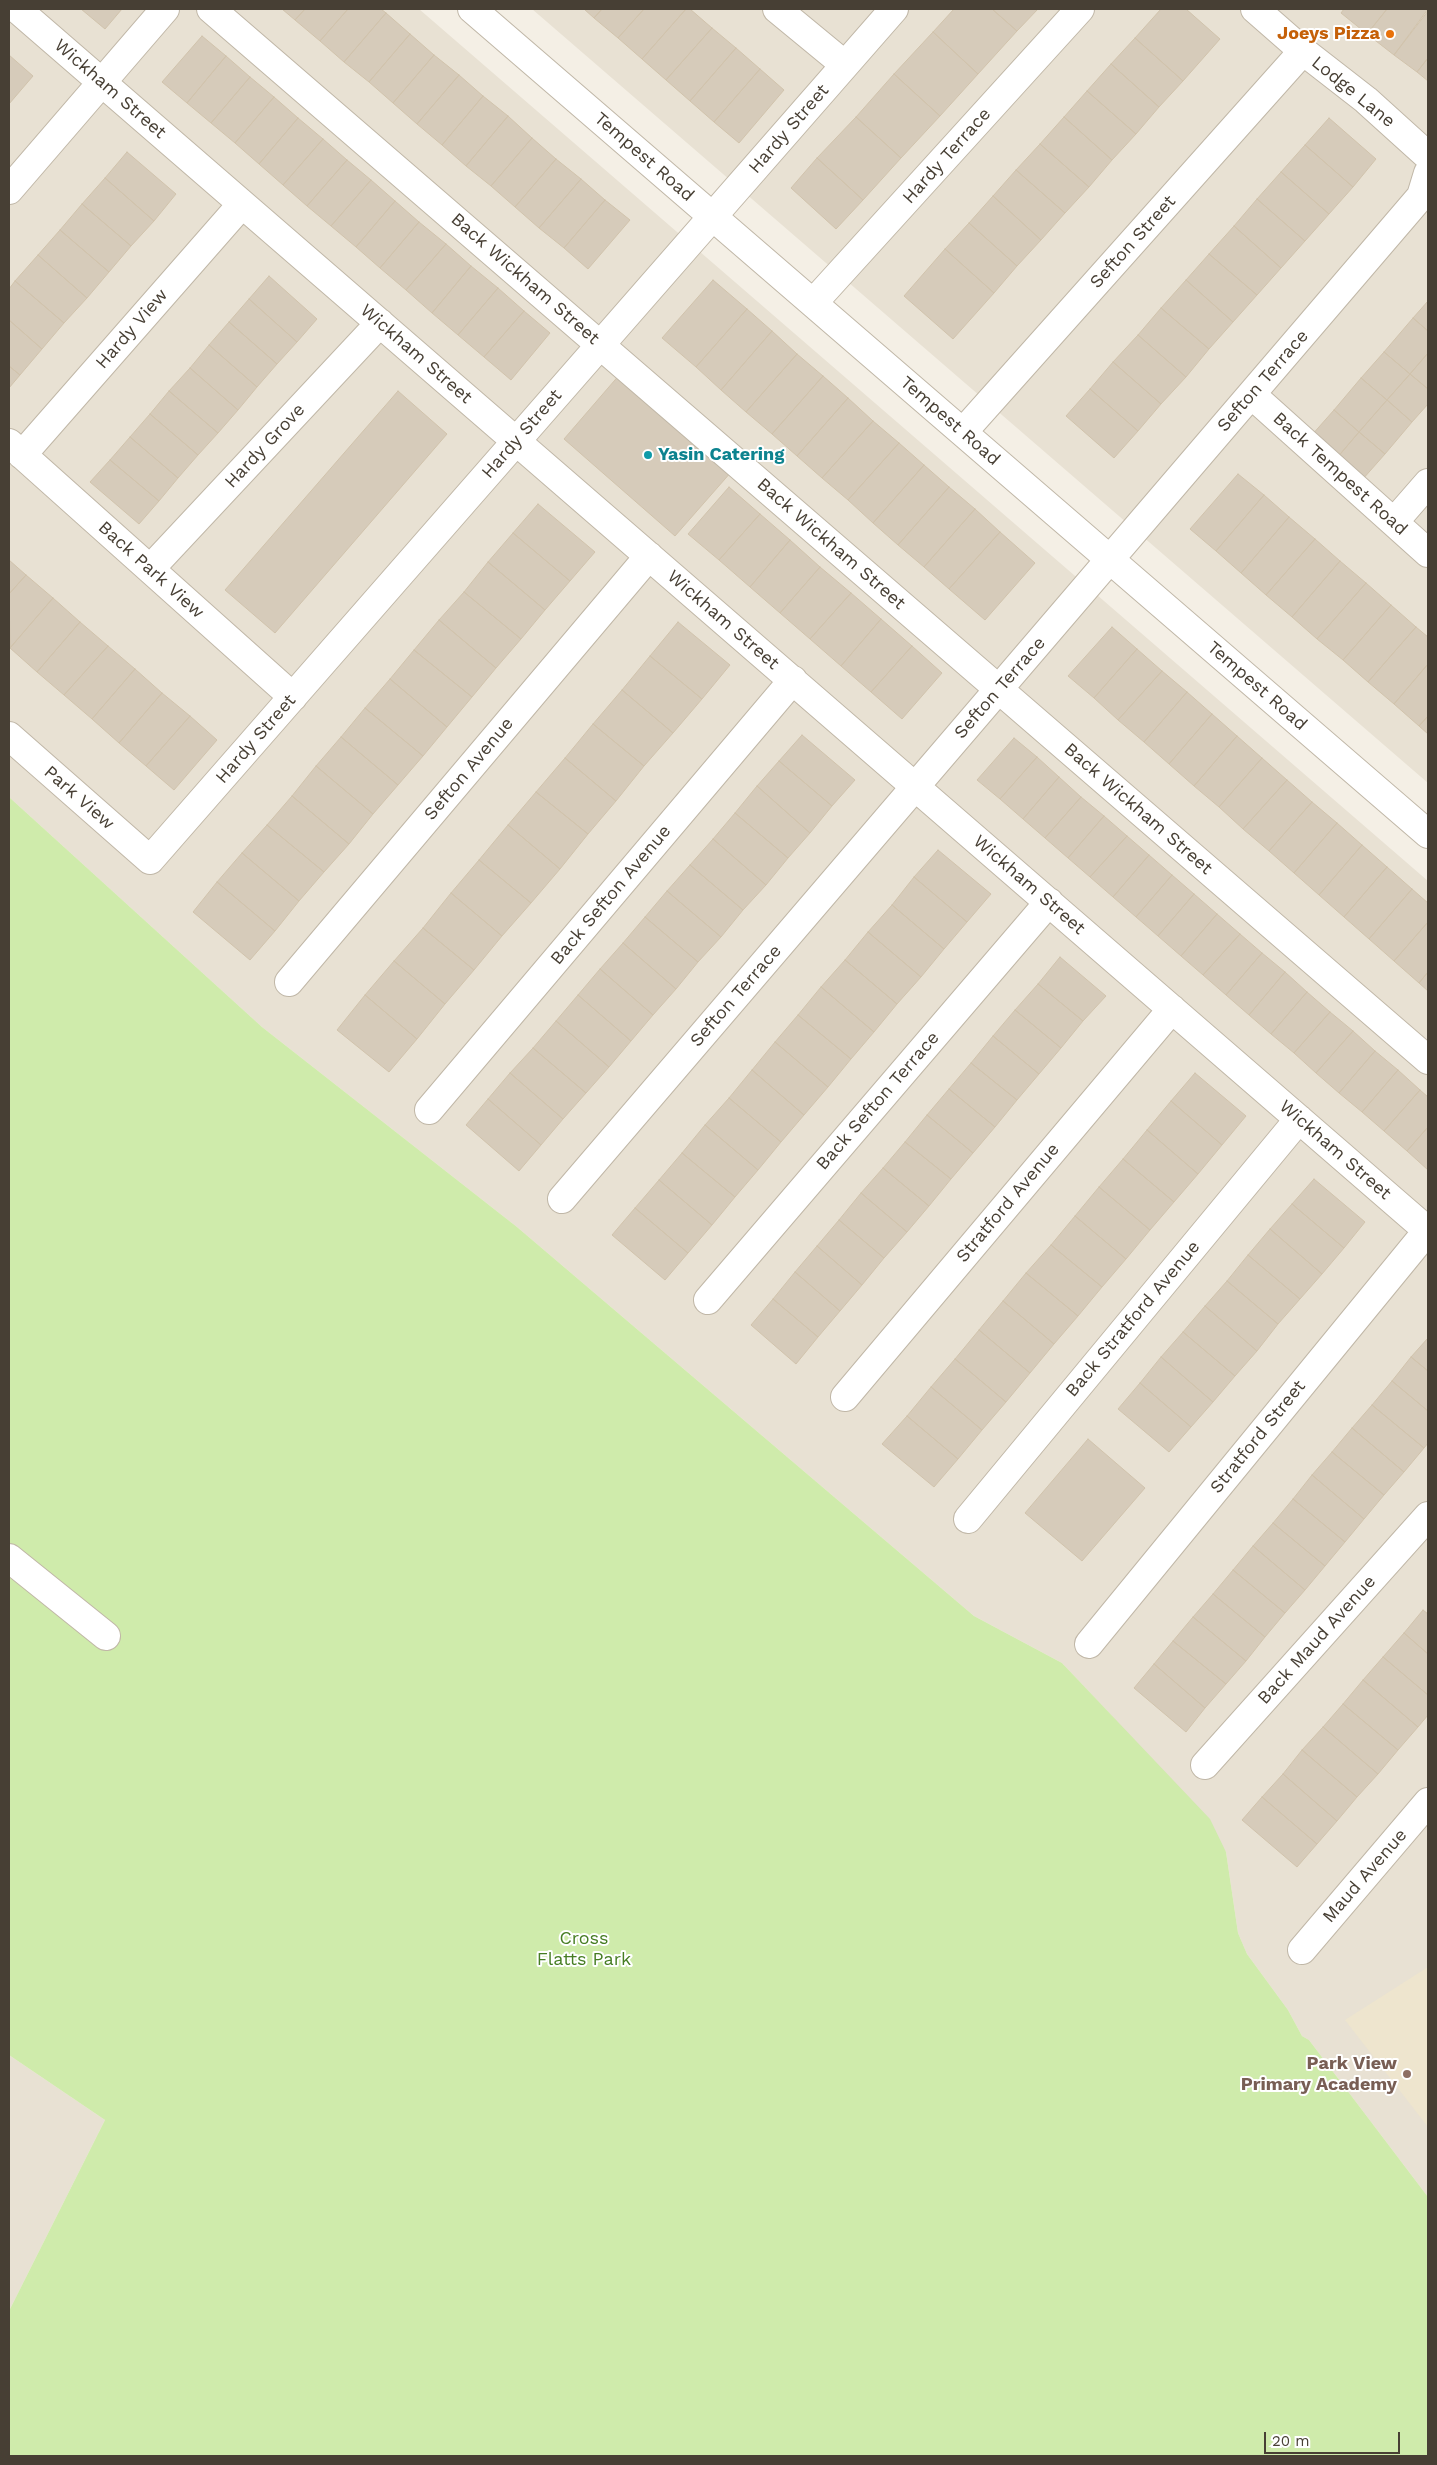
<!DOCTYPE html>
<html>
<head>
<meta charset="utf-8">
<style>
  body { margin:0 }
  #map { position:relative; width:1437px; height:2465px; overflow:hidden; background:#f4efe5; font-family:"Work Sans",sans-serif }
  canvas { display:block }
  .frame { position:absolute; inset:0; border:10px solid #473f34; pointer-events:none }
  .scale { position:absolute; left:1264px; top:2432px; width:136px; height:22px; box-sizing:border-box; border:2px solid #473f34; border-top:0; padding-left:6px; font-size:15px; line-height:18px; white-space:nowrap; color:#473f34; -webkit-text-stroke:4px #fff; paint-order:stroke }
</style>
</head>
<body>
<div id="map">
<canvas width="1437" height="2465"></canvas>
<div class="frame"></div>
<div class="scale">20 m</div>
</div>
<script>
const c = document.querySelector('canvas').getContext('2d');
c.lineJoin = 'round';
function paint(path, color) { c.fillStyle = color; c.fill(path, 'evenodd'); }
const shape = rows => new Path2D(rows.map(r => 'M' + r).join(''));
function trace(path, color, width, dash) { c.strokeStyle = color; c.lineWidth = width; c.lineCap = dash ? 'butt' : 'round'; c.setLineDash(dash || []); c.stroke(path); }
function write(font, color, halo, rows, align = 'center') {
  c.font = font + ' "Work Sans",sans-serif'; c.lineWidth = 4; c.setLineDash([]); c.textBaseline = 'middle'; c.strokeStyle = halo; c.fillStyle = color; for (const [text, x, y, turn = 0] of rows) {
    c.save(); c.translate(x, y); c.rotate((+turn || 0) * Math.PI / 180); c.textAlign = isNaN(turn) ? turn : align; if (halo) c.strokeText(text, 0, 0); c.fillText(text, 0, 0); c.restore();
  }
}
paint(shape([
  [9,9,419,9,1428,881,1428,2197,1309,2040,1302,2036,1288,2010,1247,1954,1238,1933,1226,1852,1111,1715,1062,1663,974,1616,517,1227,262,1027,9,797],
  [532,9,1428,9,1428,783],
  [9,2055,105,2120,9,2311]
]), '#e8e1d3');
paint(shape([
  [1428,1967,1428,2127,1345,2020]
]), '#eee5ce');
paint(shape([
  [9,797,262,1027,517,1227,974,1616,1062,1663,1210,1819,1226,1852,1238,1933,1247,1954,1288,2010,1302,2036,1309,2040,1428,2197,1428,2456,9,2456,9,2311,105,2120,9,2055]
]), '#cfebab');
const building = shape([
  [81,9,122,9,105,29,81,9],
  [282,9,305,9,295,20,282,9],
  [305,9,348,9,320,41,295,20,305,9],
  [348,9,381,9,386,13,344,62,320,41,348,9],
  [584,9,602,9,594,18,584,9],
  [602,9,644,9,618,38,594,18,602,9],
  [644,9,686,9,642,59,618,38,644,9],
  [686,9,690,9,712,28,666,80,642,59,686,9],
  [954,9,992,9,1017,31,978,74,933,32,954,9],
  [992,9,1038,9,1017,31,992,9],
  [1161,9,1186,9,1220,39,1183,81,1135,38,1161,9],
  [1344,9,1387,9,1367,34,1341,13,1344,9],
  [1387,9,1428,9,1394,55,1367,34,1387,9],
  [1428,11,1428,58,1417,72,1394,55,1428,11],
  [386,13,410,34,369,82,344,62,386,13],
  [712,28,736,48,690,101,666,80,712,28],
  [933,32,978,74,940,116,894,74,933,32],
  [410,34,434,55,393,103,369,82,410,34],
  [202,36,226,56,187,103,162,82,202,36],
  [1135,38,1183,81,1159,107,1111,64,1135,38],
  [736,48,760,69,714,122,690,101,736,48],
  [9,55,33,76,9,104,9,55],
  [434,55,459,75,417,124,393,103,434,55],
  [226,56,250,77,211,123,187,103,226,56],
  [1428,58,1428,81,1417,72,1428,58],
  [1111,64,1159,107,1136,134,1087,91,1111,64],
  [760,69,784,90,739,143,714,122,760,69],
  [894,74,940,116,901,158,856,117,894,74],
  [459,75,483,96,442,145,417,124,459,75],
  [250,77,274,97,235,143,211,123,250,77],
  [1087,91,1136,134,1112,160,1064,117,1087,91],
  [483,96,508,116,466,166,442,145,483,96],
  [274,97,298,118,259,164,235,143,274,97],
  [508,116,532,138,491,186,466,166,508,116],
  [856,117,901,158,863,200,817,158,856,117],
  [1064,117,1112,160,1089,187,1040,144,1064,117],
  [298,118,323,139,283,185,259,164,298,118],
  [1329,118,1376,159,1353,187,1305,145,1329,118],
  [532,138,556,159,515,207,491,186,532,138],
  [323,139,347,160,307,206,283,185,323,139],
  [1040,144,1089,187,1065,213,1016,170,1040,144],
  [1305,145,1353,187,1329,214,1281,172,1305,145],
  [127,152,176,194,154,221,105,178,127,152],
  [817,158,863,200,836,229,791,188,817,158],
  [556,159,581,179,539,228,515,207,556,159],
  [347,160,371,180,331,226,307,206,347,160],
  [1016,170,1065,213,1041,240,993,196,1016,170],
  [1281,172,1329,214,1305,241,1257,199,1281,172],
  [105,178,154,221,131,246,82,204,105,178],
  [581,179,605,200,564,248,539,228,581,179],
  [371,180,395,201,356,247,331,226,371,180],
  [993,196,1041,240,1017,266,969,223,993,196],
  [1257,199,1305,241,1281,268,1234,226,1257,199],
  [605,200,630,220,588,269,564,248,605,200],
  [395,201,419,222,380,268,356,247,395,201],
  [82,204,131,246,109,272,60,230,82,204],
  [419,222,446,244,406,290,380,268,419,222],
  [969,223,1017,266,994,293,945,249,969,223],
  [1234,226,1281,268,1257,295,1209,254,1234,226],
  [60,230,109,272,87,298,38,255,60,230],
  [446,244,471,266,432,313,406,290,446,244],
  [945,249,994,293,953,339,904,296,945,249],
  [1209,254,1257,295,1233,322,1186,280,1209,254],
  [38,255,87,298,64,323,15,281,38,255],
  [471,266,498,288,458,335,432,313,471,266],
  [269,276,317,319,297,342,249,299,269,276],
  [713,280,747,309,696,367,662,338,713,280],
  [1186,280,1233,322,1209,349,1161,308,1186,280],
  [15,281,64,323,42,349,9,320,9,289,15,281],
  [498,288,524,311,484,357,458,335,498,288],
  [249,299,297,342,277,364,229,322,249,299],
  [1428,301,1428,331,1413,318,1428,301],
  [1161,308,1209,349,1186,377,1138,335,1161,308],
  [747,309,772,331,721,390,696,367,747,309],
  [524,311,550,333,511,380,484,357,524,311],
  [1413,318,1428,331,1428,353,1410,374,1384,352,1413,318],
  [9,320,42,349,20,375,9,366,9,320],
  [229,322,277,364,257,387,209,345,229,322],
  [772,331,797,354,746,412,721,390,772,331],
  [1138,335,1186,377,1161,404,1113,362,1138,335],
  [209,345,257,387,238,410,190,368,209,345],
  [1384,352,1410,374,1387,400,1361,378,1384,352],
  [1428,353,1428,389,1410,374,1428,353],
  [797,354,823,376,772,434,746,412,797,354],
  [1113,362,1161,404,1138,431,1090,389,1113,362],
  [9,366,20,375,9,388,9,366],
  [190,368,238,410,218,433,169,391,190,368],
  [621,373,732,471,675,536,564,439,621,373],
  [1410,374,1428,389,1428,404,1412,422,1387,400,1410,374],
  [823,376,848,398,797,456,772,434,823,376],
  [1361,378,1387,400,1359,432,1334,410,1361,378],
  [1090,389,1138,431,1114,458,1066,416,1090,389],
  [169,391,218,433,198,455,150,414,169,391],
  [398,391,447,434,275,633,225,590,398,391],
  [848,398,873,421,822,478,797,456,848,398],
  [1387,400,1412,422,1385,454,1359,432,1387,400],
  [1334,410,1359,432,1336,459,1311,436,1334,410],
  [150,414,198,455,178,478,130,437,150,414],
  [873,421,899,443,848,500,822,478,873,421],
  [1359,432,1385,454,1362,480,1336,459,1359,432],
  [130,437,178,478,159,501,110,460,130,437],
  [899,443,924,465,873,523,848,500,899,443],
  [110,460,159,501,139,524,90,482,110,460],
  [924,465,949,487,898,545,873,523,924,465],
  [1238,474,1264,495,1216,551,1190,529,1238,474],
  [729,487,760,514,719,560,688,534,729,487],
  [949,487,975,509,924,567,898,545,949,487],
  [1264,495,1289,517,1241,573,1216,551,1264,495],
  [538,504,595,552,570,581,513,533,538,504],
  [975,509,1000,532,949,589,924,567,975,509],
  [760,514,790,540,750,587,719,560,760,514],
  [1289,517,1315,539,1266,595,1241,573,1289,517],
  [1000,532,1035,563,985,620,949,589,1000,532],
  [513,533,570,581,545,610,488,562,513,533],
  [1315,539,1340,561,1292,617,1266,595,1315,539],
  [790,540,820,567,780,613,750,587,790,540],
  [9,560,26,575,9,594,9,560],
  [1340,561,1366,583,1317,639,1292,617,1340,561],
  [488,562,545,610,521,639,464,592,488,562],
  [820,567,851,593,810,639,780,613,820,567],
  [26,575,53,598,10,648,9,594,26,575],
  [1366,583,1391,605,1343,660,1317,639,1366,583],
  [464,592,521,639,496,668,439,620,464,592],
  [851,593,881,619,841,666,810,639,851,593],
  [53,598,80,622,37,672,10,648,53,598],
  [1391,605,1416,627,1368,682,1343,660,1391,605],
  [881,619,912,646,871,692,841,666,881,619],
  [439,620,496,668,472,697,414,650,439,620],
  [80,622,108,646,64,695,37,672,80,622],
  [678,622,730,665,702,699,650,656,678,622],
  [1112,627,1137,649,1094,698,1068,676,1112,627],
  [1416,627,1428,637,1428,664,1394,704,1368,682,1416,627],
  [108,646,135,669,92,719,64,695,108,646],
  [912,646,942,673,902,719,871,692,912,646],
  [1137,649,1162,671,1118,720,1094,698,1137,649],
  [414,650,472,697,447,727,390,679,414,650],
  [650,656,702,699,673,733,622,690,650,656],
  [1428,664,1428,716,1419,726,1394,704,1428,664],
  [135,669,162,693,119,743,92,719,135,669],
  [1162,671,1187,692,1144,742,1118,720,1162,671],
  [390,679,447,727,423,756,365,708,390,679],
  [622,690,673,733,644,766,593,724,622,690],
  [1187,692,1212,714,1169,764,1144,742,1187,692],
  [162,693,190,716,146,766,119,743,162,693],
  [365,708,423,756,398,785,341,737,365,708],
  [1212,714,1237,736,1194,786,1169,764,1212,714],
  [190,716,217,740,174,790,146,766,190,716],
  [1428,716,1428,734,1419,726,1428,716],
  [593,724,644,766,616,801,565,758,593,724],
  [802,735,855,780,832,806,779,761,802,735],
  [1237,736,1262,758,1219,807,1194,786,1237,736],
  [341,737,398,785,373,814,316,766,341,737],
  [1014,738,1037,757,1000,799,977,780,1014,738],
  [1037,757,1059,777,1023,819,1000,799,1037,757],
  [565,758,616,801,588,834,536,792,565,758],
  [1262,758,1287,780,1243,829,1219,807,1262,758],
  [779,761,832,806,810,833,757,786,779,761],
  [316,766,373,814,349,844,292,796,316,766],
  [1059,777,1081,797,1045,838,1023,819,1059,777],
  [1287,780,1312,802,1269,851,1243,829,1287,780],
  [757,786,810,833,788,858,735,813,757,786],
  [536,792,588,834,560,869,508,825,536,792],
  [292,796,349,844,324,872,267,825,292,796],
  [1081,797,1104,816,1068,858,1045,838,1081,797],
  [1312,802,1337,823,1294,873,1269,851,1312,802],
  [735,813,788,858,766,885,713,839,735,813],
  [1104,816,1127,836,1090,877,1068,858,1104,816],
  [1337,823,1362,845,1319,895,1294,873,1337,823],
  [267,825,324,872,299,901,242,853,267,825],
  [508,825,560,869,531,903,479,860,508,825],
  [1127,836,1149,855,1113,897,1090,877,1127,836],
  [713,839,766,885,743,910,690,865,713,839],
  [1362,845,1387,867,1344,917,1319,895,1362,845],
  [938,850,991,894,967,922,914,877,938,850],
  [242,853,299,901,275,931,217,882,242,853],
  [1149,855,1172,875,1136,917,1113,897,1149,855],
  [479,860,531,903,502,936,451,893,479,860],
  [690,865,743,910,721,937,667,891,690,865],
  [1387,867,1412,889,1369,939,1344,917,1387,867],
  [1172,875,1194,894,1158,936,1136,917,1172,875],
  [914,877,967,922,944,949,892,905,914,877],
  [217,882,275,931,250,960,193,912,217,882],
  [1412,889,1428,903,1428,922,1394,961,1369,939,1412,889],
  [667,891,721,937,698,962,645,917,667,891],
  [451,893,502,936,474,970,423,928,451,893],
  [1194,894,1217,914,1181,956,1158,936,1194,894],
  [892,905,944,949,921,977,868,932,892,905],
  [1217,914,1240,934,1203,975,1181,956,1217,914],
  [645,917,698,962,676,989,623,943,645,917],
  [1428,922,1428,972,1419,983,1394,961,1428,922],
  [423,928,474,970,445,1004,394,961,423,928],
  [868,932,921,977,897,1004,845,960,868,932],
  [1240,934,1262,953,1226,995,1203,975,1240,934],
  [623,943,676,989,653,1015,600,969,623,943],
  [1262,953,1285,972,1249,1015,1226,995,1262,953],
  [1060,957,1106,996,1083,1021,1038,984,1060,957],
  [845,960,897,1004,874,1032,821,987,845,960],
  [394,961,445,1004,417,1039,365,995,394,961],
  [600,969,653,1015,631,1041,578,995,600,969],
  [1285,972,1307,992,1271,1034,1249,1015,1285,972],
  [1428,972,1428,991,1419,983,1428,972],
  [1038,984,1083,1021,1061,1048,1015,1010,1038,984],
  [821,987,874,1032,851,1059,798,1015,821,987],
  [1307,992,1330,1012,1294,1053,1271,1034,1307,992],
  [365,995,417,1039,389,1072,337,1030,365,995],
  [578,995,631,1041,609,1067,556,1021,578,995],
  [1015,1010,1061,1048,1039,1074,993,1036,1015,1010],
  [1330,1012,1353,1031,1316,1073,1294,1053,1330,1012],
  [798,1015,851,1059,828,1087,775,1042,798,1015],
  [556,1021,609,1067,586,1093,533,1048,556,1021],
  [1353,1031,1375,1051,1339,1093,1316,1073,1353,1031],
  [993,1036,1039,1074,1017,1100,971,1063,993,1036],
  [775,1042,828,1087,804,1115,752,1070,775,1042],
  [533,1048,586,1093,563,1119,510,1073,533,1048],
  [1375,1051,1398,1070,1362,1112,1339,1093,1375,1051],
  [971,1063,1017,1100,995,1127,949,1089,971,1063],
  [752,1070,804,1115,781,1142,729,1098,752,1070],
  [1398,1070,1420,1090,1384,1131,1362,1112,1398,1070],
  [510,1073,563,1119,541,1145,488,1099,510,1073],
  [1195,1073,1246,1116,1222,1145,1171,1101,1195,1073],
  [949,1089,995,1127,973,1153,927,1115,949,1089],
  [1420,1090,1428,1097,1428,1127,1407,1151,1384,1131,1420,1090],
  [729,1098,781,1142,758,1170,705,1125,729,1098],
  [488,1099,541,1145,519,1171,466,1125,488,1099],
  [1171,1101,1222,1145,1198,1174,1147,1130,1171,1101],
  [927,1115,973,1153,951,1179,905,1142,927,1115],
  [705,1125,758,1170,735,1197,682,1153,705,1125],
  [1428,1127,1428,1170,1407,1151,1428,1127],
  [1147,1130,1198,1174,1174,1202,1123,1159,1147,1130],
  [905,1142,951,1179,929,1206,883,1168,905,1142],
  [682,1153,735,1197,712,1225,659,1180,682,1153],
  [1123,1159,1174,1202,1150,1230,1099,1187,1123,1159],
  [883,1168,929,1206,907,1232,861,1193,883,1168],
  [1314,1179,1365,1222,1344,1248,1292,1204,1314,1179],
  [659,1180,712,1225,688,1253,635,1208,659,1180],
  [1099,1187,1150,1230,1126,1259,1075,1216,1099,1187],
  [861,1193,907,1232,884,1258,839,1220,861,1193],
  [1292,1204,1344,1248,1322,1274,1270,1229,1292,1204],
  [635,1208,688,1253,665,1280,612,1235,635,1208],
  [1075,1216,1126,1259,1102,1287,1051,1245,1075,1216],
  [839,1220,884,1258,862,1285,817,1246,839,1220],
  [1270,1229,1322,1274,1300,1299,1248,1255,1270,1229],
  [1051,1245,1102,1287,1078,1316,1026,1273,1051,1245],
  [817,1246,862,1285,840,1311,795,1272,817,1246],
  [1248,1255,1300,1299,1278,1324,1227,1281,1248,1255],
  [795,1272,840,1311,818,1337,773,1299,795,1272],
  [1026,1273,1078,1316,1054,1344,1003,1301,1026,1273],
  [1227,1281,1278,1324,1257,1351,1205,1306,1227,1281],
  [773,1299,818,1337,796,1364,751,1325,773,1299],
  [1003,1301,1054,1344,1030,1373,979,1330,1003,1301],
  [1205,1306,1257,1351,1235,1376,1183,1332,1205,1306],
  [979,1330,1030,1373,1006,1402,955,1359,979,1330],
  [1183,1332,1235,1376,1213,1402,1161,1357,1183,1332],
  [1428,1338,1428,1371,1411,1357,1428,1338],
  [1161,1357,1213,1402,1191,1427,1140,1383,1161,1357],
  [1411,1357,1428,1371,1428,1411,1392,1381,1411,1357],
  [955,1359,1006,1402,982,1430,931,1387,955,1359],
  [1392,1381,1428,1411,1428,1443,1424,1448,1372,1405,1392,1381],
  [1140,1383,1191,1427,1169,1452,1118,1409,1140,1383],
  [931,1387,982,1430,958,1459,907,1416,931,1387],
  [1372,1405,1424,1448,1404,1472,1352,1428,1372,1405],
  [907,1416,958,1459,934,1487,882,1444,907,1416],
  [1352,1428,1404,1472,1384,1495,1332,1452,1352,1428],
  [1088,1439,1145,1488,1082,1561,1025,1513,1088,1439],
  [1332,1452,1384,1495,1364,1519,1312,1475,1332,1452],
  [1312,1475,1364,1519,1345,1542,1293,1499,1312,1475],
  [1293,1499,1345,1542,1325,1566,1273,1523,1293,1499],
  [1273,1523,1325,1566,1305,1590,1253,1546,1273,1523],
  [1253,1546,1305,1590,1285,1613,1233,1570,1253,1546],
  [1233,1570,1285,1613,1265,1637,1213,1594,1233,1570],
  [1213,1594,1265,1637,1246,1661,1193,1617,1213,1594],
  [1423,1610,1428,1614,1428,1654,1404,1633,1423,1610],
  [1193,1617,1246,1661,1226,1684,1173,1641,1193,1617],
  [1404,1633,1428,1654,1428,1695,1383,1657,1404,1633],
  [1173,1641,1226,1684,1205,1708,1154,1664,1173,1641],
  [1383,1657,1428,1695,1428,1715,1418,1727,1363,1680,1383,1657],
  [1154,1664,1205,1708,1186,1732,1134,1688,1154,1664],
  [1363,1680,1418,1727,1398,1750,1343,1704,1363,1680],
  [1343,1704,1398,1750,1378,1774,1323,1727,1343,1704],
  [1323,1727,1378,1774,1357,1797,1302,1750,1323,1727],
  [1302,1750,1357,1797,1337,1821,1283,1774,1302,1750],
  [1283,1774,1337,1821,1317,1844,1262,1797,1283,1774],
  [1262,1797,1317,1844,1297,1867,1242,1820,1262,1797]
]);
paint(building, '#d6cbba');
trace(building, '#d1c3ac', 1);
const minor = shape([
  [17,9,1428,1231],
  [211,9,1428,1060],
  [472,9,1428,834],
  [777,9,845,65],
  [1255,9,1303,51,1366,100,1428,156],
  [9,190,165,9],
  [813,303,1080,9],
  [1252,395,1428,553],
  [963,432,1303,51],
  [9,443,293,697],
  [22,455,242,204],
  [1394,522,1428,483],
  [150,569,380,323],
  [9,736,150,860,894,9],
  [289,982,649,556],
  [429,1110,793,680],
  [562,1199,1421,196,1428,173],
  [708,1300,1049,902],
  [845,1397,1172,1009],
  [968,1519,1299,1119],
  [9,1558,106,1636],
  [1089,1644,1428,1230],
  [1205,1765,1428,1516],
  [1302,1950,1428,1802]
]);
trace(minor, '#c0b7a7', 30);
trace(minor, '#fff', 28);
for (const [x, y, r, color] of [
  [1390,34,5,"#e8710a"],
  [648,455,5,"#0f9aa8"],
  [1407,2074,5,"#8d6e63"]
]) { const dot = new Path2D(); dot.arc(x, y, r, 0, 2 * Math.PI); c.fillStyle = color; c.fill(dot); trace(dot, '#fff', 2); }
write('bold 18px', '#c56008', '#fff', [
  ["Joeys Pizza",1380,34]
], 'right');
write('18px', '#473f34', '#fff', [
  ["Wickham Street",110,89,41],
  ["Lodge Lane",1353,92,39],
  ["Hardy Street",789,129,-49],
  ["Hardy Terrace",947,156,-48],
  ["Tempest Road",644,157,41],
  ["Sefton Street",1133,242,-48],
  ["Back Wickham Street",525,279,41],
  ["Hardy View",132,329,-49],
  ["Wickham Street",416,354,41],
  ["Sefton Terrace",1263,381,-49],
  ["Tempest Road",950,421,41],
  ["Hardy Street",522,434,-49],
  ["Hardy Grove",265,446,-47],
  ["Back Tempest Road",1340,474,42],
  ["Back Wickham Street",831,544,41],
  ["Back Park View",151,570,42],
  ["Wickham Street",723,620,41],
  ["Tempest Road",1257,686,41],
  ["Sefton Terrace",1000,688,-49],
  ["Hardy Street",256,739,-49],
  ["Sefton Avenue",469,769,-50],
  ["Park View",79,798,41],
  ["Back Wickham Street",1138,809,41],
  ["Wickham Street",1029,885,41],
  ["Back Sefton Avenue",611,895,-50],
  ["Sefton Terrace",736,996,-49],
  ["Back Sefton Terrace",878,1101,-49],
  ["Wickham Street",1335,1150,41],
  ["Stratford Avenue",1008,1203,-50],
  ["Back Stratford Avenue",1133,1319,-50],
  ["Stratford Street",1258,1437,-51],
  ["Back Maud Avenue",1317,1640,-48],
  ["Maud Avenue",1365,1876,-49]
]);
write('bold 18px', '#0d838f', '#fff', [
  ["Yasin Catering",658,455]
], 'left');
write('18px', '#467d23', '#fff', [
  ["Cross",584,1939],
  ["Flatts Park",584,1960]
]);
write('bold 18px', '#785e54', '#fff', [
  ["Park View",1397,2064],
  ["Primary Academy",1397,2085]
], 'right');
</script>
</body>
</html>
